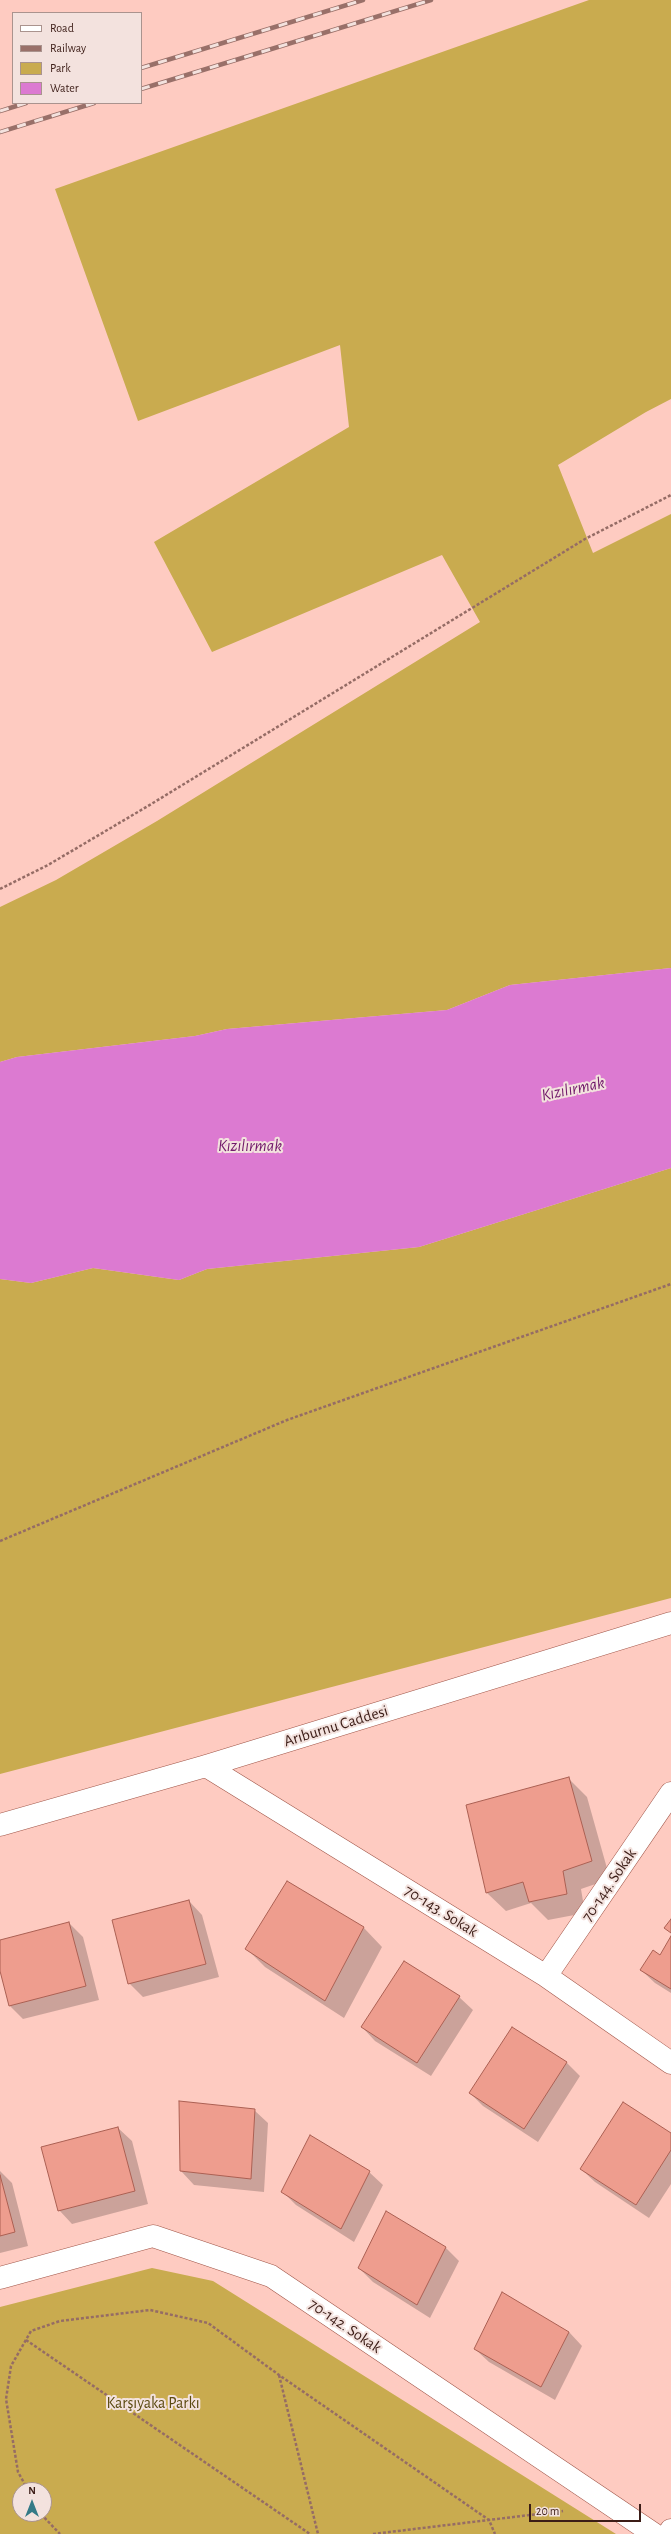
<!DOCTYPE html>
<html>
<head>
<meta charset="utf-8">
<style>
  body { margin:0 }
  #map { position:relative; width:671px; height:2534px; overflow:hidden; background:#fecbc1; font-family:"Alegreya Sans",sans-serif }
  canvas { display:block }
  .legend { position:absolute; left:12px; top:12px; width:130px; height:92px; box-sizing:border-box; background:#f3e2de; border:1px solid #aa938e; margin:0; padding:5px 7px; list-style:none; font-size:12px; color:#3c1d17 }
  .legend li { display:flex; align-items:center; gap:8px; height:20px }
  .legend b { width:20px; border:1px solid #aa938e }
  .north { position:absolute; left:12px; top:2482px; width:40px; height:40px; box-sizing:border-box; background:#f3e2de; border:1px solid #aa938e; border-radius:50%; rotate:0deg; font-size:11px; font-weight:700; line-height:16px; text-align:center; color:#3c1d17 }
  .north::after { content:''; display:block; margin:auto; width:14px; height:18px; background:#347a87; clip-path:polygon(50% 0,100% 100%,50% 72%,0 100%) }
  .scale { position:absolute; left:529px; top:2504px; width:112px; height:18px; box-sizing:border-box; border:2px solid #3c1d17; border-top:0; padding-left:5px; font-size:12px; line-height:14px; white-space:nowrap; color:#3c1d17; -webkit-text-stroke:3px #f3e2de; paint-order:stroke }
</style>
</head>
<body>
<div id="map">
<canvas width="671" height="2534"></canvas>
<ul class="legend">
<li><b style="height:5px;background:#fff"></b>Road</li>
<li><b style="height:5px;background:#997069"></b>Railway</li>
<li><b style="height:11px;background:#c9ab4f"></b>Park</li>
<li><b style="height:11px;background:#dc7ad1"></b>Water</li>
</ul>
<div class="north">N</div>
<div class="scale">20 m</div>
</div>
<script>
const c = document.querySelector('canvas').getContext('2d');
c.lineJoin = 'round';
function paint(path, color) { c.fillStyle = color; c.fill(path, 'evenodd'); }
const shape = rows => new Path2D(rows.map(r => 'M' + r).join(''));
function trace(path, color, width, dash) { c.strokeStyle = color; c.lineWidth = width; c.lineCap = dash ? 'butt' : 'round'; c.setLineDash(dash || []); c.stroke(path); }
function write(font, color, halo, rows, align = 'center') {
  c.font = font + ' "Alegreya Sans",sans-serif'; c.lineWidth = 4; c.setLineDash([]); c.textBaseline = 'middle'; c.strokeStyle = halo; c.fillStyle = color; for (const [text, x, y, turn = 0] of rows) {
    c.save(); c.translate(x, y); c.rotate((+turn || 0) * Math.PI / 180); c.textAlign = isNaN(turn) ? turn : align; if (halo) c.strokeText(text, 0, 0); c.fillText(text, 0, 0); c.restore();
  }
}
paint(shape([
  [589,0,671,0,671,399,646,412,558,465,593,553,671,514,671,968,510,985,447,1010,227,1029,195,1036,17,1057,0,1062,0,907,56,880,157,821,480,622,442,555,212,652,154,542,349,427,340,345,138,421,55,189],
  [671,1168,671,1598,0,1774,0,1279,31,1283,93,1268,179,1280,207,1269,419,1247],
  [152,2268,213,2281,616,2534,0,2534,0,2307],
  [20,2490,44,2490,44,2514,20,2514]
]), '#c9ab4f');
paint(shape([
  [671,968,671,1168,419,1247,207,1269,179,1280,93,1268,31,1283,0,1279,0,1062,17,1057,195,1036,227,1029,447,1010,510,985]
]), '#dc7ad1');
paint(shape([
  [569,1779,587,1797,610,1879,581,1889,585,1913,548,1920,531,1903,506,1911,487,1893],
  [288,1883,364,1928,382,1947,344,2018,265,1967,247,1949],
  [189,1901,202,1915,219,1977,143,1997,129,1983],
  [69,1923,83,1937,99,2000,23,2019,10,2006,0,1967,0,1941],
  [671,1938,671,1993,655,1983,641,1970,660,1956],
  [459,1997,473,2010,431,2076,375,2041,362,2027],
  [512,2028,567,2063,580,2076,538,2142,483,2106,470,2093],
  [254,2110,268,2123,264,2192,194,2185,181,2171],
  [118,2128,132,2141,148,2204,72,2224,59,2210],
  [671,2134,671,2184,649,2218,595,2182,581,2169],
  [0,2171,12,2183,28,2246,0,2253],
  [369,2172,383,2185,354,2242,296,2205,283,2192],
  [445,2247,459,2261,430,2318,373,2282,359,2268],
  [569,2332,582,2346,555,2400,489,2362,475,2349]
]), '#0003');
const building = shape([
  [569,1777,592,1861,563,1871,567,1894,529,1902,523,1882,486,1893,466,1805,569,1777],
  [287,1881,364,1927,325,2001,245,1949,287,1881],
  [189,1900,206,1964,128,1984,112,1920,189,1900],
  [671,1919,671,1933,664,1928,671,1919],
  [69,1922,86,1986,9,2006,0,1971,0,1940,69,1922],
  [671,1936,671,1989,640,1970,653,1950,660,1955,671,1936],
  [404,1961,460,1996,417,2063,361,2027,404,1961],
  [512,2027,567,2062,524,2129,469,2093,512,2027],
  [179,2101,255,2109,251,2179,180,2171,179,2101],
  [623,2102,671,2133,671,2150,636,2205,580,2169,623,2102],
  [118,2127,135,2191,58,2211,41,2147,118,2127],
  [310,2135,370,2171,341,2229,281,2192,310,2135],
  [0,2175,15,2232,0,2236,0,2175],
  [386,2211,446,2247,417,2305,358,2268,386,2211],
  [502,2292,569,2332,541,2387,474,2349,502,2292]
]);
paint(building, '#ee9d8e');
trace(building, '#ab6053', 1);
const minor = shape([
  [206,1766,546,1976,671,2063],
  [0,1825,206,1766,671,1623],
  [546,1976,671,1793],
  [0,2278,153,2236,271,2276,654,2534],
  [669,2534,671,2530]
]);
trace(minor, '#a05649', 23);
trace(shape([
  [0,889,48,865,148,806,585,539,671,495],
  [0,1541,287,1420,671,1284],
  [26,2340,310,2534],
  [279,2375,318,2534],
  [28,2490,18,2472,6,2399,11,2366,31,2331,60,2321,150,2310,208,2323,279,2375,489,2520,495,2534],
  [41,2514,60,2534],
  [373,2534,563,2511]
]), '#956c65', 2.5, [3, 2]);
trace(minor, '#fff', 22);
const rail = shape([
  [141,68,363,0],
  [141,89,431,0],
  [0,111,26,103],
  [0,132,94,103]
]);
trace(rail, '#997069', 4.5);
trace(rail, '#f3e2de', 3, [9]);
write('16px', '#3c1d17', '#f3e2de', [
  ["Arıburnu Caddesi",336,1726,-17],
  ["70-144. Sokak",609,1885,-56],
  ["70-143. Sokak",441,1911,32],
  ["70-142. Sokak",345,2326,34]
]);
write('16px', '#5b4a10', '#f3e2de', [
  ["Karşıyaka Parkı",153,2403]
]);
write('italic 17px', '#72196b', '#f3e2de', [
  ["Kızılırmak",573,1089,-12],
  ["Kızılırmak",250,1146]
]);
</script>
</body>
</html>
